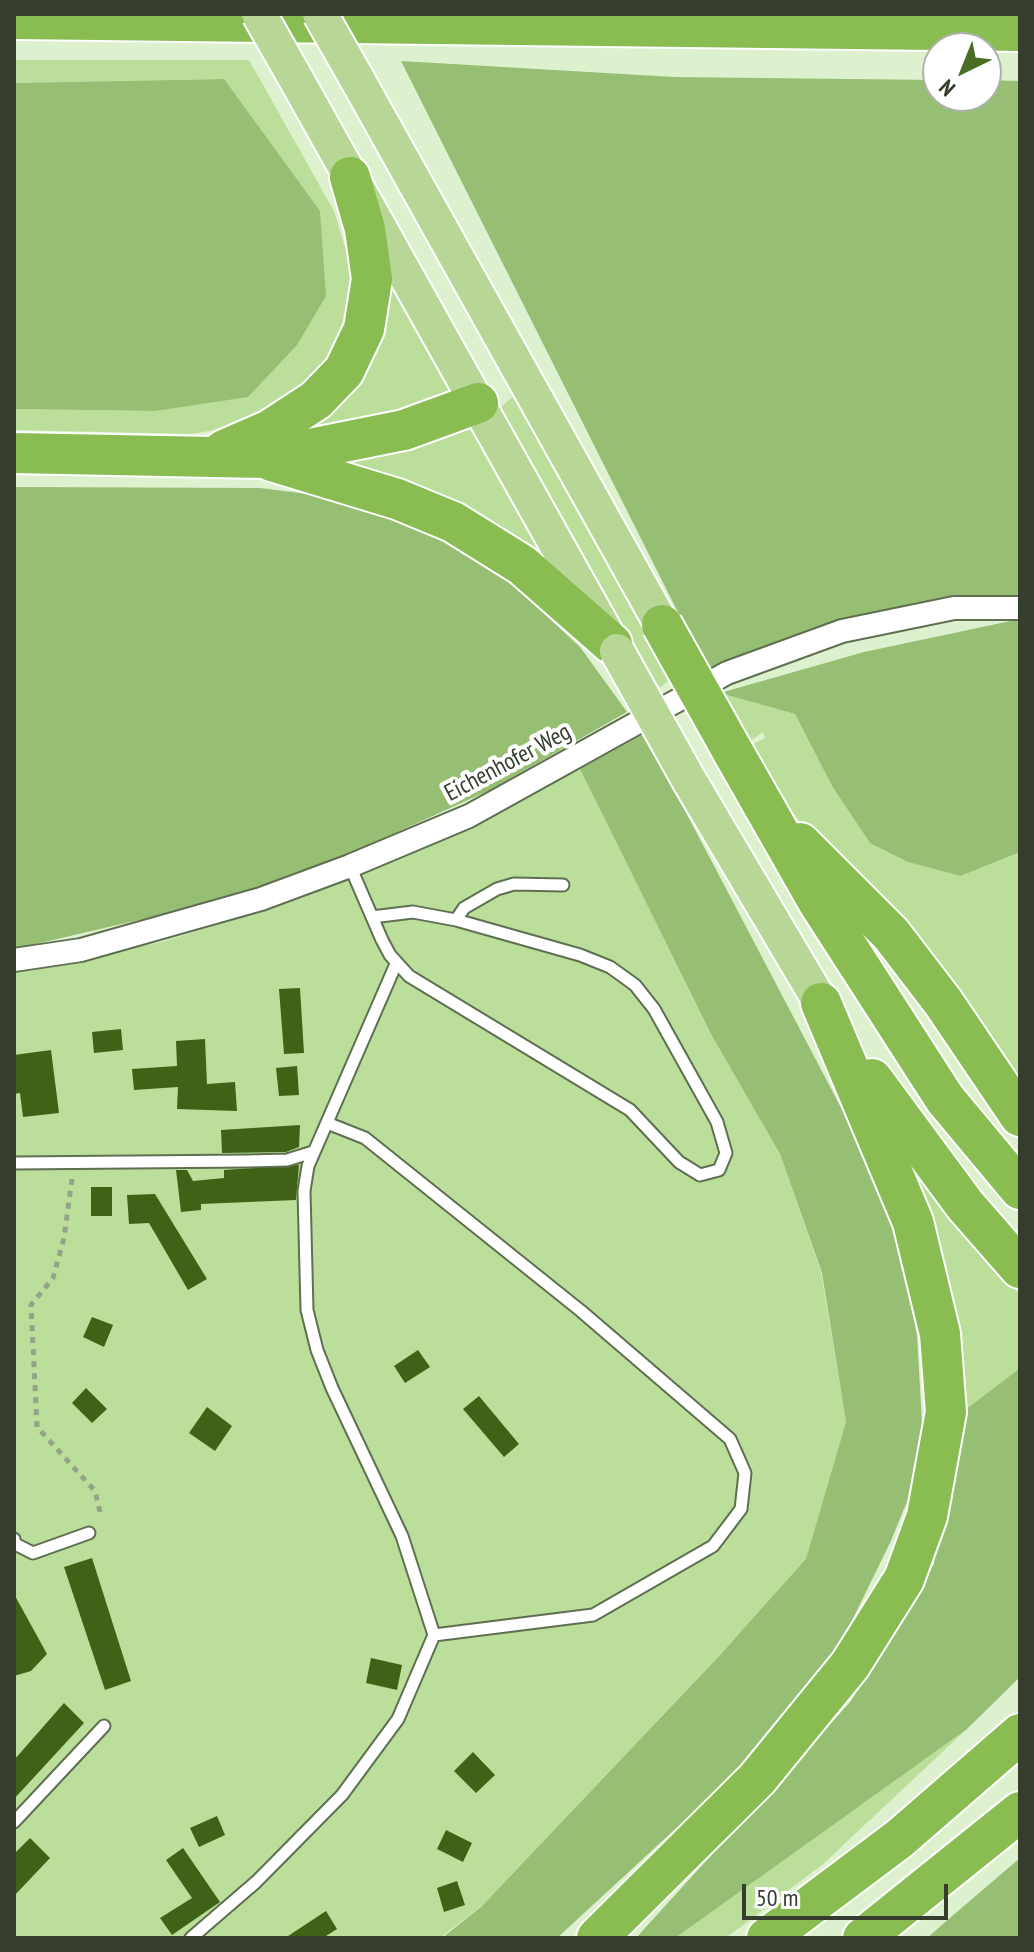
<!DOCTYPE html>
<html>
<head>
<meta charset="utf-8">
<style>
  body { margin:0 }
  #map { position:relative; width:1034px; height:1952px; overflow:hidden; background:#def1cf; font-family:"PT Sans Narrow",sans-serif }
  canvas { display:block }
  .frame { position:absolute; inset:0; border:16px solid #353d2f; pointer-events:none }
  .north { position:absolute; left:922px; top:32px; width:80px; height:80px; box-sizing:border-box; background:#fff; border:2px solid #aeb1ac; border-radius:50%; rotate:223deg; font-size:22px; font-weight:700; line-height:32px; text-align:center; color:#353d2f }
  .north::after { content:''; display:block; margin:auto; width:28px; height:36px; background:#4a6c24; clip-path:polygon(50% 0,100% 100%,50% 72%,0 100%) }
  .scale { position:absolute; left:742px; top:1884px; width:206px; height:36px; box-sizing:border-box; border:4px solid #353d2f; border-top:0; padding-left:10px; font-size:24px; line-height:28px; white-space:nowrap; color:#353d2f; -webkit-text-stroke:6px #fff; paint-order:stroke }
</style>
</head>
<body>
<div id="map">
<canvas width="1034" height="1952"></canvas>
<div class="frame"></div>
<div class="north">N</div>
<div class="scale">50 m</div>
</div>
<script>
const c = document.querySelector('canvas').getContext('2d');
c.lineJoin = 'round';
function paint(path, color) { c.fillStyle = color; c.fill(path, 'evenodd'); }
const shape = rows => new Path2D(rows.map(r => 'M' + r).join(''));
function trace(path, color, width, dash) { c.strokeStyle = color; c.lineWidth = width; c.lineCap = dash ? 'butt' : 'round'; c.setLineDash(dash || []); c.stroke(path); }
function write(font, color, halo, rows, align = 'center') {
  c.font = font + ' "PT Sans Narrow",sans-serif'; c.lineWidth = 8; c.setLineDash([]); c.textBaseline = 'middle'; c.strokeStyle = halo; c.fillStyle = color; for (const [text, x, y, turn = 0] of rows) {
    c.save(); c.translate(x, y); c.rotate((+turn || 0) * Math.PI / 180); c.textAlign = isNaN(turn) ? turn : align; if (halo) c.strokeText(text, 0, 0); c.fillText(text, 0, 0); c.restore();
  }
}
paint(shape([
  [14,60,249,60,334,211,352,270,350,311,331,360,304,395,256,423,191,434,14,430,14,409,155,411,224,79,14,83],
  [387,275,455,401,429,412,288,432],
  [512,397,518,402,671,678,661,687,656,687,499,409],
  [467,420,544,557,540,560,314,459],
  [720,693,795,714,832,786,870,843,961,876,1020,852,1020,1092,779,796,747,747,765,738,763,732,749,742],
  [580,769,712,1036,780,1154,821,1272,846,1422,806,1564,484,1904,440,1938,14,1938,14,972,162,942,291,902,476,824],
  [900,1150,1020,1295,1020,1370,952,1420],
  [967,1729,823,1864,742,1926,725,1938,673,1938]
]), '#bbdf9b');
paint(shape([
  [401,61,674,77,938,80,938,96,986,96,986,80,1020,81,1020,598,829,626,707,670],
  [224,79,320,211,326,296,297,345,248,397,155,411,14,409,14,83],
  [14,487,260,488,324,496,377,513,475,549,580,647,627,712,490,790,340,858,258,888,169,913,14,949],
  [1020,619,1020,852,961,876,908,862,870,843,832,786,795,714,720,693,864,652],
  [642,735,660,763,846,1117,895,1232,917,1334,922,1424,917,1477,890,1543,839,1647,735,1774,557,1938,442,1938,482,1906,720,1655,806,1559,846,1422,822,1273,780,1154,712,1036,580,769],
  [1019,1369,1020,1677,967,1729,675,1938,636,1938,851,1701,934,1564,952,1420],
  [1020,1858,1020,1938,927,1938,951,1917]
]), '#97bf73');
paint(shape([
  [300,988,304,1053,284,1054,279,989],
  [121,1029,123,1050,94,1053,92,1032],
  [205,1039,207,1084,235,1082,237,1111,177,1109,178,1087,134,1090,132,1069,177,1066,176,1041],
  [51,1050,59,1113,23,1117,20,1093,14,1094,14,1055],
  [297,1066,299,1095,279,1096,276,1068],
  [300,1125,299,1147,286,1152,222,1153,221,1130],
  [299,1165,296,1200,201,1204,201,1210,181,1212,176,1170,187,1170,193,1181,224,1178,224,1170],
  [91,1187,112,1187,112,1216,91,1216],
  [155,1194,207,1279,188,1290,149,1223,129,1224,127,1195],
  [92,1317,113,1325,104,1347,83,1337],
  [418,1350,430,1367,405,1383,394,1366],
  [86,1388,107,1409,92,1423,72,1403],
  [479,1396,519,1444,504,1457,463,1409],
  [207,1407,232,1426,215,1451,189,1433],
  [92,1558,131,1681,105,1690,64,1567],
  [14,1594,47,1654,31,1671,14,1676],
  [371,1658,402,1665,397,1690,366,1683],
  [64,1703,84,1723,14,1799,14,1760],
  [473,1752,495,1775,476,1793,454,1771],
  [217,1816,225,1835,199,1847,190,1828],
  [446,1830,472,1843,463,1862,437,1849],
  [30,1838,50,1858,14,1896,14,1854],
  [183,1848,220,1902,172,1935,160,1918,192,1898,166,1860],
  [457,1881,465,1905,444,1912,437,1888],
  [326,1911,337,1929,323,1938,285,1938]
]), '#406216');
const service = shape([
  [350,866,382,940,390,955,409,976,630,1110,679,1162,700,1175,719,1170,726,1153,717,1122,654,1009,635,985,610,967,580,955,456,920,413,912,372,917],
  [456,920,464,908,497,889,514,884,563,885],
  [327,1123,365,1138,581,1311,730,1439,745,1473,741,1509,713,1546,593,1615,434,1635],
  [14,1163,248,1161,287,1160,313,1152],
  [14,1539,15,1544,33,1553,89,1533],
  [14,1822,104,1726],
  [191,1938,256,1882,342,1795,398,1719,434,1635,402,1536,332,1388,317,1350,307,1310,304,1191,308,1166,396,964]
]);
const minor = shape([
  [14,960,81,950,261,899,350,866,469,816,727,673,842,631,954,608,1020,608]
]);
const primary = shape([
  [296,79,606,633],
  [357,79,662,625],
  [689,780,821,1003]
]);
const motorway = shape([
  [14,19,1020,31],
  [224,450,270,430,316,400,344,371,364,329,372,279,365,229,350,177],
  [14,453,264,458,404,430,478,403],
  [272,461,397,499,453,522,522,565,612,644],
  [733,752,819,903,945,1099,1020,1189],
  [800,843,891,934,943,1002,1020,1116],
  [872,1079,965,1205,1020,1268],
  [597,1938,757,1779,850,1665,904,1579,927,1516,946,1412,940,1334,913,1222,821,1003],
  [767,1938,899,1839,1020,1734],
  [863,1938,1020,1812]
]);
trace(service, '#5f6f51', 15);
trace(minor, '#5f6f51', 26);
trace(primary, '#fff', 38);
trace(motorway, '#fff', 44);
trace(shape([
  [72,1179,64,1238,53,1278,31,1305,37,1427,95,1491,100,1512]
]), '#95a389', 5, [6, 6]);
trace(service, '#fff', 11);
trace(minor, '#fff', 22);
trace(primary, '#b8d797', 34);
trace(motorway, '#89bd52', 40);
const primaryBridge = shape([
  [259,14,296,79],
  [320,14,357,79],
  [617,651,689,780]
]);
const motorwayBridge = shape([
  [662,625,733,752]
]);
trace(primaryBridge, '#fff', 38, []);
trace(motorwayBridge, '#fff', 44, []);
trace(primaryBridge, '#b8d797', 34);
trace(motorwayBridge, '#89bd52', 40);
write('24px', '#353d2f', '#fff', [
  ["Eichenhofer Weg",508,763,-28]
]);
</script>
</body>
</html>
